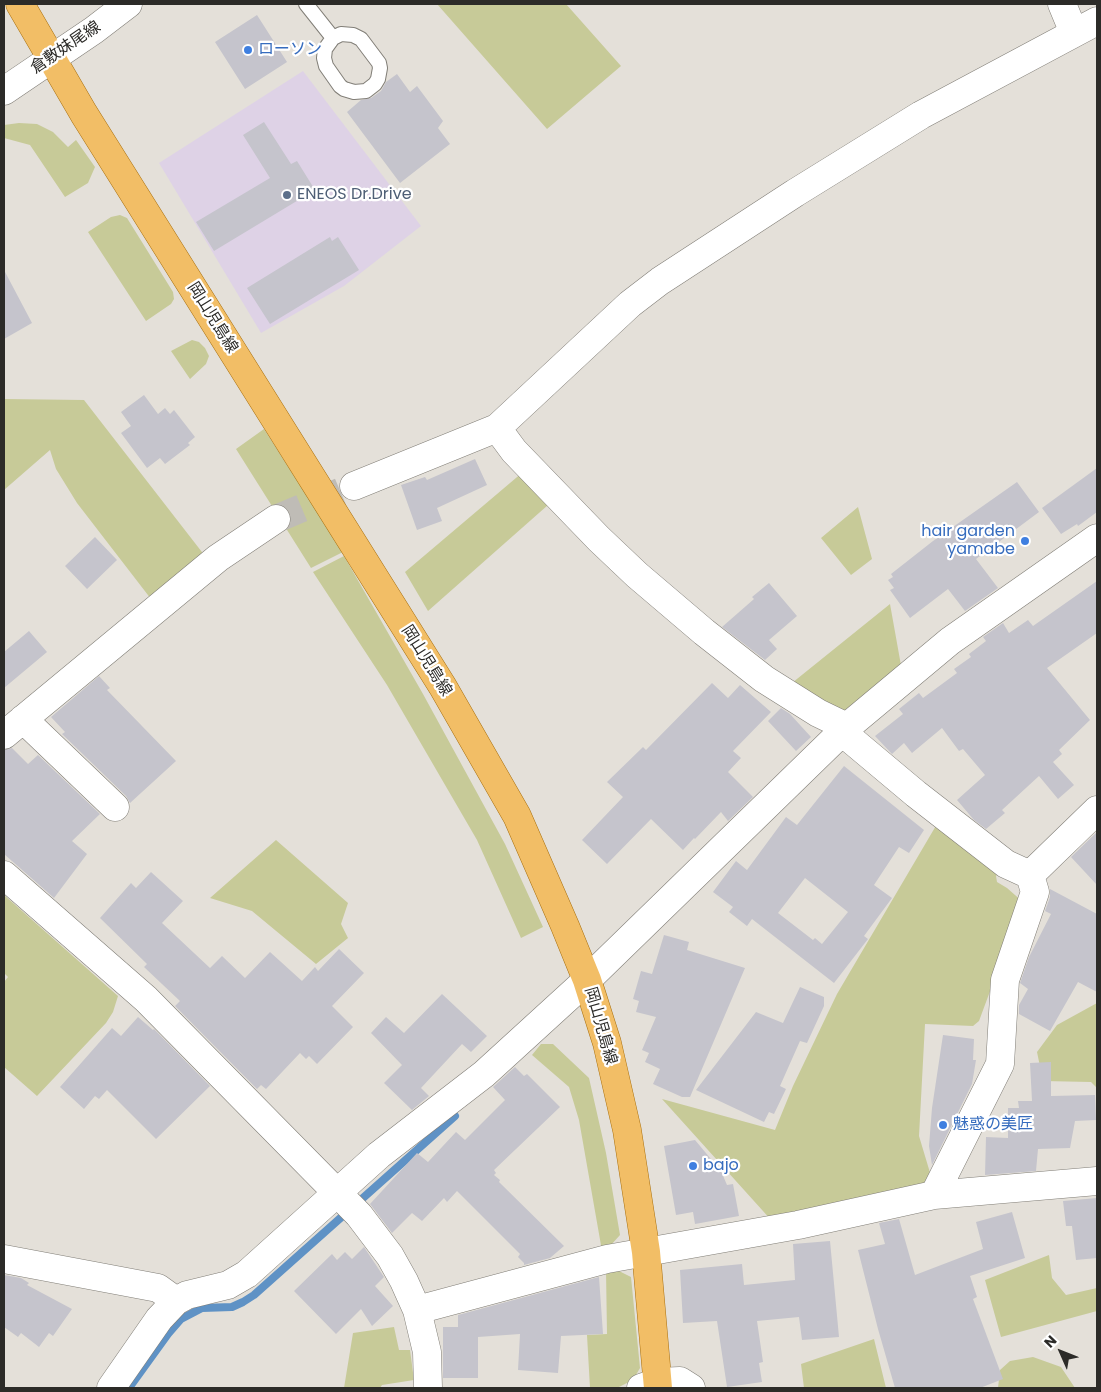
<!DOCTYPE html>
<html>
<head>
<meta charset="utf-8">
<style>
  body { margin:0 }
  #map { position:relative; width:1101px; height:1392px; overflow:hidden; background:#e4e0d9; font-family:Poppins,sans-serif }
  canvas { display:block }
  .frame { position:absolute; inset:0; border:5px solid #2c2b28; pointer-events:none }
  .north { position:absolute; left:1036px; top:1327px; width:50px; height:50px; -webkit-text-stroke:4px #fff; paint-order:stroke; rotate:314deg; font-size:14px; font-weight:700; line-height:20px; text-align:center; color:#2c2b28 }
  .north::after { content:''; display:block; margin:auto; width:18px; height:22px; background:#2c2b28; clip-path:polygon(50% 0,100% 100%,50% 72%,0 100%) }
</style>
</head>
<body>
<div id="map">
<canvas width="1101" height="1392"></canvas>
<div class="frame"></div>
<div class="north">N</div>
</div>
<script>
const c = document.querySelector('canvas').getContext('2d');
c.lineJoin = 'round';
function paint(path, color) { c.fillStyle = color; c.fill(path, 'evenodd'); }
const shape = rows => new Path2D(rows.map(r => 'M' + r).join(''));
function trace(path, color, width, dash) { c.strokeStyle = color; c.lineWidth = width; c.lineCap = dash ? 'butt' : 'round'; c.setLineDash(dash || []); c.stroke(path); }
function write(font, color, halo, rows, align = 'center') {
  c.font = font + ' Poppins,"Noto Sans JP",sans-serif'; c.lineWidth = 4.5; c.setLineDash([]); c.textBaseline = 'middle'; c.strokeStyle = halo; c.fillStyle = color; for (const [text, x, y, turn = 0] of rows) {
    c.save(); c.translate(x, y); c.rotate((+turn || 0) * Math.PI / 180); c.textAlign = isNaN(turn) ? turn : align; if (halo) c.strokeText(text, 0, 0); c.fillText(text, 0, 0); c.restore();
  }
}
paint(shape([
  [303,71,421,226,344,286,261,333,159,163]
]), '#ded2e6');
paint(shape([
  [437,4,566,4,621,66,547,129],
  [19,123,37,124,53,132,68,147,76,140,95,167,88,183,65,197,30,145,4,138,4,125],
  [120,215,127,218,173,292,174,299,171,304,146,321,88,232,111,217],
  [192,340,199,342,205,348,209,356,206,364,190,379,171,351],
  [4,399,84,400,205,556,151,599,77,503,56,469,50,450,4,490],
  [264,429,343,552,311,568,236,449],
  [523,472,548,505,428,611,405,572],
  [858,507,872,559,851,575,821,538],
  [344,556,423,694,505,844,543,927,521,938,477,840,387,685,313,572],
  [890,604,902,671,844,715,787,687],
  [937,824,1000,871,996,876,997,882,1007,888,1023,902,979,1021,973,1026,925,1024,919,1136,931,1176,925,1185,772,1221,662,1099,775,1130,793,1086,837,994],
  [276,840,348,903,341,924,348,938,316,964,252,911,210,898],
  [4,895,118,996,113,1012,106,1023,37,1096,4,1067,4,982,8,977,4,973],
  [1097,1003,1097,1088,1091,1082,1043,1081,1037,1052,1057,1025],
  [541,1044,553,1044,589,1078,606,1153,620,1235,611,1245,602,1251,579,1120,569,1087,532,1055],
  [1049,1255,1052,1278,1066,1295,1097,1288,1097,1311,1001,1337,985,1280],
  [606,1270,617,1270,631,1277,640,1368,633,1380,619,1387,590,1388,587,1335,607,1334],
  [394,1327,399,1350,410,1350,414,1380,382,1385,380,1388,344,1388,353,1333],
  [874,1339,886,1388,804,1388,801,1364],
  [1033,1357,1061,1367,1075,1388,998,1388,1000,1370,1010,1361]
]), '#c7ca98');
trace(shape([
  [129,1388,168,1334,181,1319,202,1308,232,1307,243,1302,254,1295,455,1116]
]), '#5f92c5', 8);
paint(shape([
  [257,15,287,62,245,89,215,42],
  [397,74,410,92,417,86,443,121,438,128,450,144,400,183,347,112,361,100,371,98,381,91,386,82],
  [264,122,291,164,297,161,315,190,214,251,196,222,270,178,243,135],
  [330,237,332,241,338,237,359,270,270,324,247,288],
  [4,270,32,323,4,339],
  [144,395,158,414,165,408,170,414,174,410,195,437,188,443,190,445,165,464,160,458,147,468,121,433,131,426,121,412],
  [475,459,487,485,437,508,442,521,417,530,401,485,425,477,427,480],
  [1097,468,1097,512,1078,526,1077,524,1061,534,1042,508],
  [1017,482,1039,512,976,559,998,588,965,611,948,589,910,618,890,590,894,588,888,580,893,577,891,574,933,541],
  [95,537,117,560,87,589,65,566],
  [1097,581,1097,633,1047,668,1090,720,1059,750,1062,754,1053,762,1074,785,1058,799,1039,776,1002,810,1005,813,986,829,974,820,957,800,985,775,963,749,959,751,942,728,912,753,904,743,892,754,875,736,903,714,899,709,919,693,923,698,957,673,954,669,971,657,969,654,986,641,983,637,1003,623,1009,633,1028,620,1033,626],
  [769,583,797,616,769,640,777,649,765,660,722,627,754,599,752,597],
  [29,631,47,652,4,688,4,652],
  [99,676,110,688,107,690,176,761,130,803,126,796,62,734,65,732,51,717],
  [712,683,728,698,740,685,771,712,733,751,741,758,728,772,753,797,728,821,721,812,695,839,694,838,683,850,651,819,607,864,582,840,623,797,607,782,643,747,646,750],
  [781,708,790,714,811,737,796,751,768,721],
  [12,748,28,764,38,755,100,814,72,841,87,854,54,898,4,854,4,750],
  [844,766,924,830,909,853,899,847,874,885,892,898,864,936,868,939,834,983,752,919,747,926,729,912,733,907,713,892,736,861,747,870,786,817,797,825],
  [805,878,848,912,822,944,815,938,813,940,778,913],
  [1097,832,1097,885,1071,857],
  [151,872,183,901,162,923,210,968,222,956,245,978,270,952,302,981,315,967,318,971,339,949,364,973,332,1006,353,1027,317,1064,309,1056,306,1059,300,1053,266,1089,261,1085,257,1089,175,1006,180,1001,144,967,147,964,100,918,131,883,136,888],
  [1050,889,1097,914,1097,992,1078,982,1050,1031,1019,1014,1019,1005,1028,989,1020,983,1029,957,1051,914,1045,911,1050,897],
  [664,935,689,942,687,950,745,968,690,1097,682,1097,653,1084,660,1069,645,1062,649,1053,642,1050,656,1017,636,1012,639,1001,633,999,641,971,652,974],
  [800,987,824,997,824,1006,807,1043,800,1041,780,1086,786,1089,774,1114,769,1112,764,1122,696,1090,756,1012,783,1023],
  [442,994,487,1036,471,1052,462,1044,421,1088,429,1096,412,1110,384,1083,402,1065,371,1033,386,1017,404,1033],
  [138,1017,153,1030,154,1029,210,1086,156,1139,107,1090,99,1099,95,1096,84,1109,60,1087,112,1028,121,1036],
  [943,1035,974,1039,973,1060,976,1060,972,1084,932,1165,929,1146,932,1108],
  [1051,1062,1051,1096,1095,1095,1096,1120,1075,1121,1070,1148,1038,1149,1036,1171,985,1175,986,1137,1008,1138,1008,1108,1019,1108,1018,1101,1032,1101,1030,1063],
  [515,1067,524,1076,527,1074,560,1107,494,1170,496,1173,494,1175,500,1180,499,1182,564,1246,550,1258,524,1265,524,1263,518,1257,520,1254,457,1191,447,1202,444,1198,422,1221,412,1213,392,1233,370,1204,417,1153,428,1162,456,1132,465,1140,505,1100,493,1087],
  [695,1140,721,1171,727,1185,733,1184,739,1216,695,1224,693,1212,676,1215,664,1146],
  [1097,1198,1097,1258,1076,1260,1072,1226,1066,1226,1063,1201],
  [1012,1212,1025,1258,970,1276,977,1297,973,1299,1003,1379,980,1388,895,1388,878,1329,858,1250,885,1244,879,1223,899,1219,915,1275,983,1249,976,1222],
  [830,1241,839,1337,802,1340,799,1317,757,1321,763,1362,759,1363,762,1382,727,1387,717,1321,683,1323,680,1270,742,1264,744,1285,795,1280,793,1244],
  [364,1247,384,1277,375,1286,393,1306,372,1326,361,1309,336,1334,294,1291,332,1254,337,1260,345,1252,352,1259],
  [4,1275,21,1278,29,1283,27,1285,72,1309,53,1336,49,1333,39,1347,21,1333,18,1337,4,1327],
  [599,1277,603,1334,561,1336,558,1373,518,1370,520,1334,478,1337,478,1378,443,1378,443,1327,458,1327,458,1315]
]), '#c5c4cc');
trace(shape([
  [276,519,354,486]
]), '#bfbcb6', 28, [28, 14]);
const service = shape([
  [306,4,333,38],
  [341,34,353,35,361,39,379,63,380,68,378,79,375,84,366,91,354,92,344,89,340,86,326,66,324,58,325,49,333,38,341,34]
]);
const minor = shape([
  [1062,4,1074,33],
  [497,428,514,451,599,539,637,575,704,632,764,679,818,713,847,727],
  [354,486,497,428,630,304,660,281,795,193,921,115,1097,21],
  [23,719,115,807],
  [842,732,916,794,1006,864,1030,875,1035,892,1005,980,1000,1064,934,1195],
  [4,735,218,558,276,519],
  [4,875,146,999,359,1215,390,1256,404,1281,417,1310,427,1352,428,1388],
  [1030,875,1097,810],
  [4,1259,158,1288,176,1301],
  [417,1310,607,1259,798,1225,934,1195,1097,1181],
  [111,1388,159,1319,176,1301,187,1295,228,1285,247,1274,379,1155,484,1074,587,980,847,727,950,641,1097,538],
  [641,1388,658,1382,680,1381,691,1388]
]);
const secondary = shape([
  [4,91,94,30,128,4]
]);
const primary = shape([
  [20,4,84,114,443,687,517,816,565,926,587,980,607,1043,627,1130,646,1252,658,1388]
]);
trace(service, '#817e77', 16);
trace(minor, '#817e77', 29);
trace(secondary, '#817e77', 29);
trace(primary, '#a86f0e', 29);
trace(service, '#fff', 14);
trace(minor, '#fff', 28);
trace(secondary, '#fff', 28);
trace(primary, '#f2be66', 28);
for (const [x, y, r, color] of [
  [248,50,5,"#3f7fe0"],
  [287,195,5,"#5c6f8a"],
  [1025,541,5,"#3f7fe0"],
  [943,1125,5,"#3f7fe0"],
  [693,1166,5,"#3f7fe0"]
]) { const dot = new Path2D(); dot.arc(x, y, r, 0, 2 * Math.PI); c.fillStyle = color; c.fill(dot); trace(dot, '#fff', 2); }
write('16px', '#2c2b28', '#fff', [
  ["倉敷妹尾線",66,48,-34],
  ["岡山児島線",212,318,58],
  ["岡山児島線",426,661,58],
  ["岡山児島線",600,1026,74]
]);
write('16px', '#366cbe', '#fff', [
  ["ローソン",258,50],
  ["hair garden",1015,532,"right"],
  ["yamabe",1015,550,"right"],
  ["魅惑の美匠",953,1125],
  ["bajo",703,1166]
], 'left');
write('16px', '#4e5e75', '#fff', [
  ["ENEOS Dr.Drive",297,195]
], 'left');
</script>
</body>
</html>
